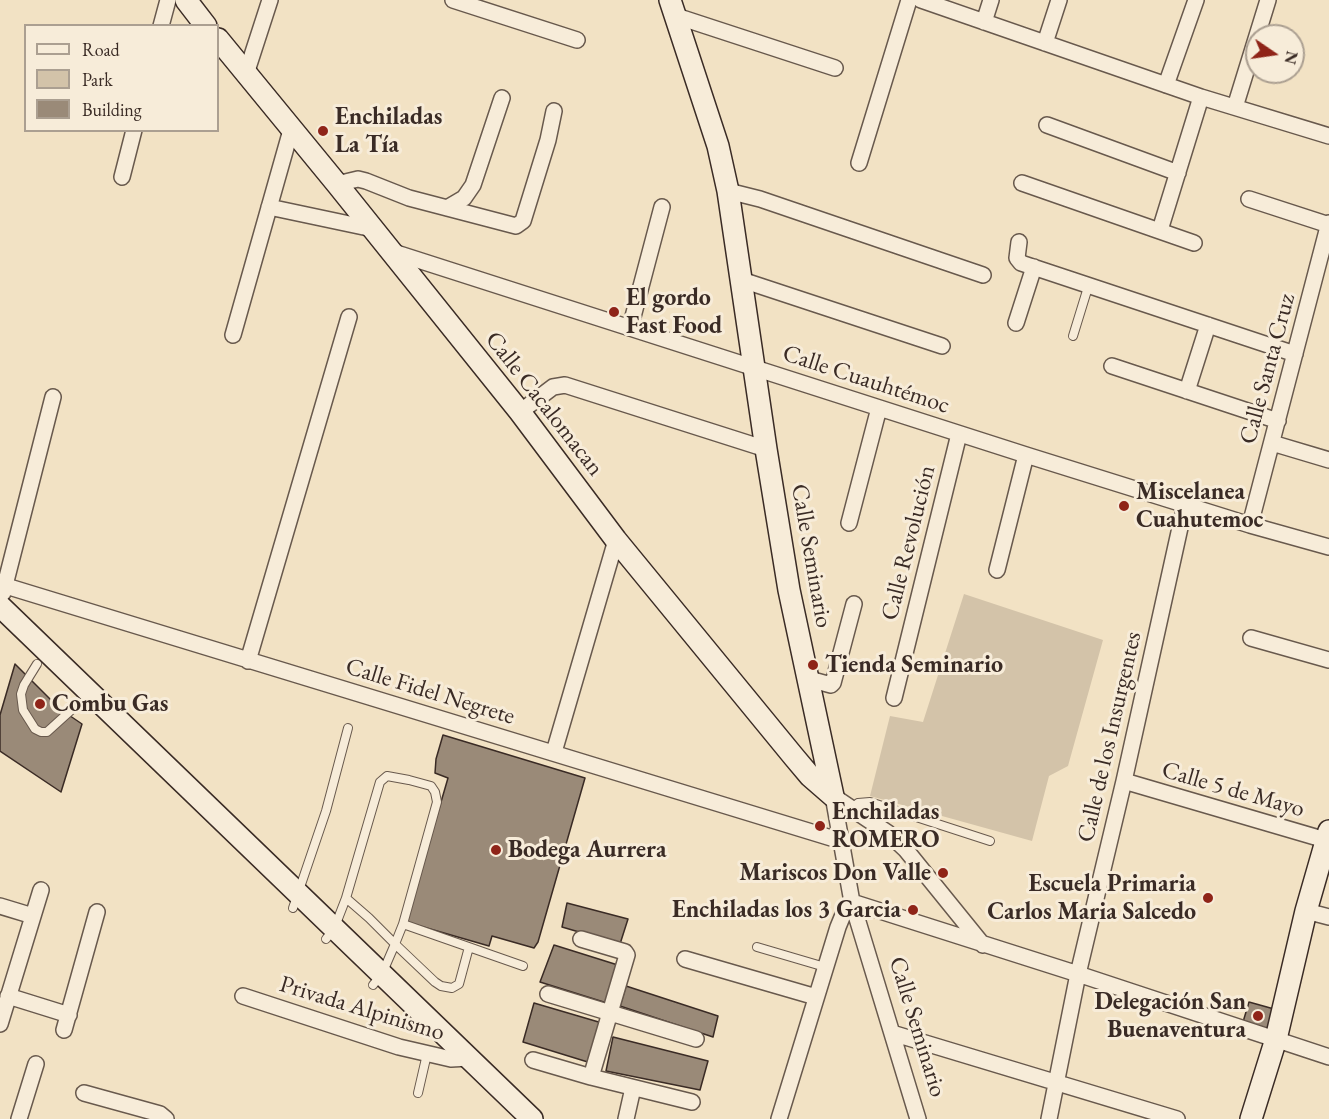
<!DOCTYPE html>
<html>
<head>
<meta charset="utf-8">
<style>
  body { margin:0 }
  #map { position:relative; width:1329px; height:1119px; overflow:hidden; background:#f2e2c4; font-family:"EB Garamond",serif }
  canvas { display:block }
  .legend { position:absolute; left:24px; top:24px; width:195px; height:108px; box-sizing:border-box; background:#f7ecd9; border:2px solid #ab9f91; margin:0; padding:8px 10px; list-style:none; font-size:18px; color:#3a2b25 }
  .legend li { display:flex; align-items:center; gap:12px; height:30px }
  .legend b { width:30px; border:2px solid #ab9f91 }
  .north { position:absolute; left:1245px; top:24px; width:60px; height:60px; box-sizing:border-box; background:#f7ecd9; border:2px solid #ab9f91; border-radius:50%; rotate:103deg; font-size:16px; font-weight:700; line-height:24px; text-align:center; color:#3a2b25 }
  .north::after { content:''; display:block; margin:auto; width:21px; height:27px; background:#8f2418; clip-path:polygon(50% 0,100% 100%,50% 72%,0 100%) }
</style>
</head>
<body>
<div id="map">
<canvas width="1329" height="1119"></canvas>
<ul class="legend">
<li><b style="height:8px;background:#f7ecd9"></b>Road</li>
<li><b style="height:16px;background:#d3c3a9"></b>Park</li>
<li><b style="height:16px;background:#9a8a78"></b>Building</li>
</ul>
<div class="north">N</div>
</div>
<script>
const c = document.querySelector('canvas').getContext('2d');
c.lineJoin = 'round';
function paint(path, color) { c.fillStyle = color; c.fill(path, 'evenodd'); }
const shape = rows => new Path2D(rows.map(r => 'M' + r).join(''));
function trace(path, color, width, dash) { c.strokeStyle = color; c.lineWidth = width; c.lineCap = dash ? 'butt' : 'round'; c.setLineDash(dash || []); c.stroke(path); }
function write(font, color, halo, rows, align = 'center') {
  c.font = font + ' "EB Garamond",serif'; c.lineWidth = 6; c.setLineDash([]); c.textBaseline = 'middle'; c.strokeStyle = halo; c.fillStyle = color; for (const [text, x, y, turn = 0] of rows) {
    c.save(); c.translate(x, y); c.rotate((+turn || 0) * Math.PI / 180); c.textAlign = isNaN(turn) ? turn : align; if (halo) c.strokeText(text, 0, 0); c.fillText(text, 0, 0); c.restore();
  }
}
paint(shape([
  [964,594,1103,640,1068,766,1049,776,1032,841,870,796,890,716,923,722]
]), '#d3c3a9');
const building = shape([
  [15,664,60,709,82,724,61,792,0,751,0,715,15,664],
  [443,735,585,778,538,942,534,948,492,936,489,946,406,922,448,778,435,773,436,759,443,735],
  [567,903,628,919,620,944,562,927,567,903],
  [554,945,621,966,610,1004,540,982,554,945],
  [626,986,718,1016,713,1037,620,1006,626,986],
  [1249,1002,1274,1009,1268,1029,1243,1022,1249,1002],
  [534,1003,602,1023,591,1063,523,1042,534,1003],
  [613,1037,708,1061,700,1090,606,1071,613,1037]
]);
paint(building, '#9a8a78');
trace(building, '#3a2b25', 1.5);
const lane = shape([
  [1073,336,1089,284],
  [37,664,24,685,21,694,23,710,35,729,41,732,47,732,79,703],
  [852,808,858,803,870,802,990,841],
  [293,908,326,811,348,728],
  [403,924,523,966],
  [326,939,334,929,346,898],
  [757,947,825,967],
  [373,985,382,974,395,944,403,924,437,802,435,792,431,786,409,780,387,776,380,782,346,898,369,918,395,944,435,982,441,986,452,988,459,984,469,947],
  [418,1093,427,1054]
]);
const street = shape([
  [453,0,577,40],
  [921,0,1201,97,1329,136],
  [676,16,835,68],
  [984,22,991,0],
  [161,26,168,0],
  [1045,43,1059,0],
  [246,74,270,0],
  [1166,85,1196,0],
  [1235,107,1268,0],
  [1047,125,1178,173],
  [859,163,909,0],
  [122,177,134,130],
  [1022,183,1194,243],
  [337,184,358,179,366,181,409,198,516,226,523,221,548,140,554,111],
  [728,191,760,199,983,275],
  [1249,199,1329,225],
  [269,207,373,229],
  [447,208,464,198,473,185,502,98],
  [1160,230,1201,97],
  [1019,242,1017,258,1021,263,1295,354],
  [390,251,1026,455,1250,525,1329,547],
  [742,280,942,346],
  [1016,323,1034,267],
  [630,328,662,207],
  [233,335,291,130],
  [1112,366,1278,421],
  [1187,391,1208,325],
  [520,412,553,387,565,385,766,449],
  [1272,443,1329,460],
  [849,523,879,408],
  [1250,525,1329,223],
  [997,570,1026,455],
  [6,586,841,841],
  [3,593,53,397],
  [1251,638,1329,660],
  [248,661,349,317],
  [809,679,831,685,833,683,854,604],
  [894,698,959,434],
  [554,752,616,540],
  [1124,781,1329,841],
  [833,796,852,902,918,1119],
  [833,796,888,833,906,850,983,945],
  [852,902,1078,974,1329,1057],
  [0,906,33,916],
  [1306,911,1329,917],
  [581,939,625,952,627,955,591,1077,692,1102],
  [685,959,816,997],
  [548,994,696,1039],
  [8,996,69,1015],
  [243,996,399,1047,451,1059,469,1058],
  [0,1024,41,890],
  [64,1030,97,912],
  [892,1033,1177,1119],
  [533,1060,591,1077],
  [84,1093,160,1114,166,1119],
  [19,1119,36,1064],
  [626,1119,633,1088],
  [779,1119,838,927,845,910,852,902],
  [1049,1119,1078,974,1124,781,1185,505]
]);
const secondary = shape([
  [186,0,206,26],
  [670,0,718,146,728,191,766,449,789,590,833,796],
  [218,39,337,184,520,412,616,540,794,757,810,776,833,796],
  [0,606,532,1119],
  [1251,1119,1276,1039,1306,911,1329,831]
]);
trace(lane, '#68594d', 10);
trace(street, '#68594d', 18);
trace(secondary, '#3a2b25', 24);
trace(lane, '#f7ecd9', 8);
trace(street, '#f7ecd9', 15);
trace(secondary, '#f7ecd9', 21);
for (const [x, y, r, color] of [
  [323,131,6,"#8f2418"],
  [614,312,6,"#8f2418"],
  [1124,506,6,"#8f2418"],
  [813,665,6,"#8f2418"],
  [40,704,6,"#8f2418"],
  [820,826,6,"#8f2418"],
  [496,850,6,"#8f2418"],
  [943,873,6,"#8f2418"],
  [1208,898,6,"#8f2418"],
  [913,910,6,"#8f2418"],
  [1258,1016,6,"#8f2418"]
]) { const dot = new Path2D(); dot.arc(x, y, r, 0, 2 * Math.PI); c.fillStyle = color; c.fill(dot); trace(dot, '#f7ecd9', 2); }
write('bold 24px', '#3a2b25', '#f7ecd9', [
  ["Enchiladas",335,117],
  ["La Tía",335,145],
  ["El gordo",626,298],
  ["Fast Food",626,326],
  ["Miscelanea",1136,492],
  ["Cuahutemoc",1136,520],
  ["Tienda Seminario",825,665],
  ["Combu Gas",52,704],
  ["Enchiladas",832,812],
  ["ROMERO",832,840],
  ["Bodega Aurrera",508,850],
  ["Mariscos Don Valle",931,873,"right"],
  ["Escuela Primaria",1196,884,"right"],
  ["Carlos Maria Salcedo",1196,912,"right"],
  ["Enchiladas los 3 Garcia",901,910,"right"],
  ["Delegación San",1246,1002,"right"],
  ["Buenaventura",1246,1030,"right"]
], 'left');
write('24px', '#3a2b25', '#f7ecd9', [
  ["Calle Santa Cruz",1268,369,-75],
  ["Calle Cuauhtémoc",866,380,18],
  ["Calle Cacalomacan",544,404,52],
  ["Calle Revolución",909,543,-76],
  ["Calle Seminario",811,556,80],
  ["Calle Fidel Negrete",430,692,17],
  ["Calle de los Insurgentes",1110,737,-77],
  ["Calle 5 de Mayo",1233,790,16],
  ["Privada Alpinismo",362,1009,17],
  ["Calle Seminario",917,1027,73]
]);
</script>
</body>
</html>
